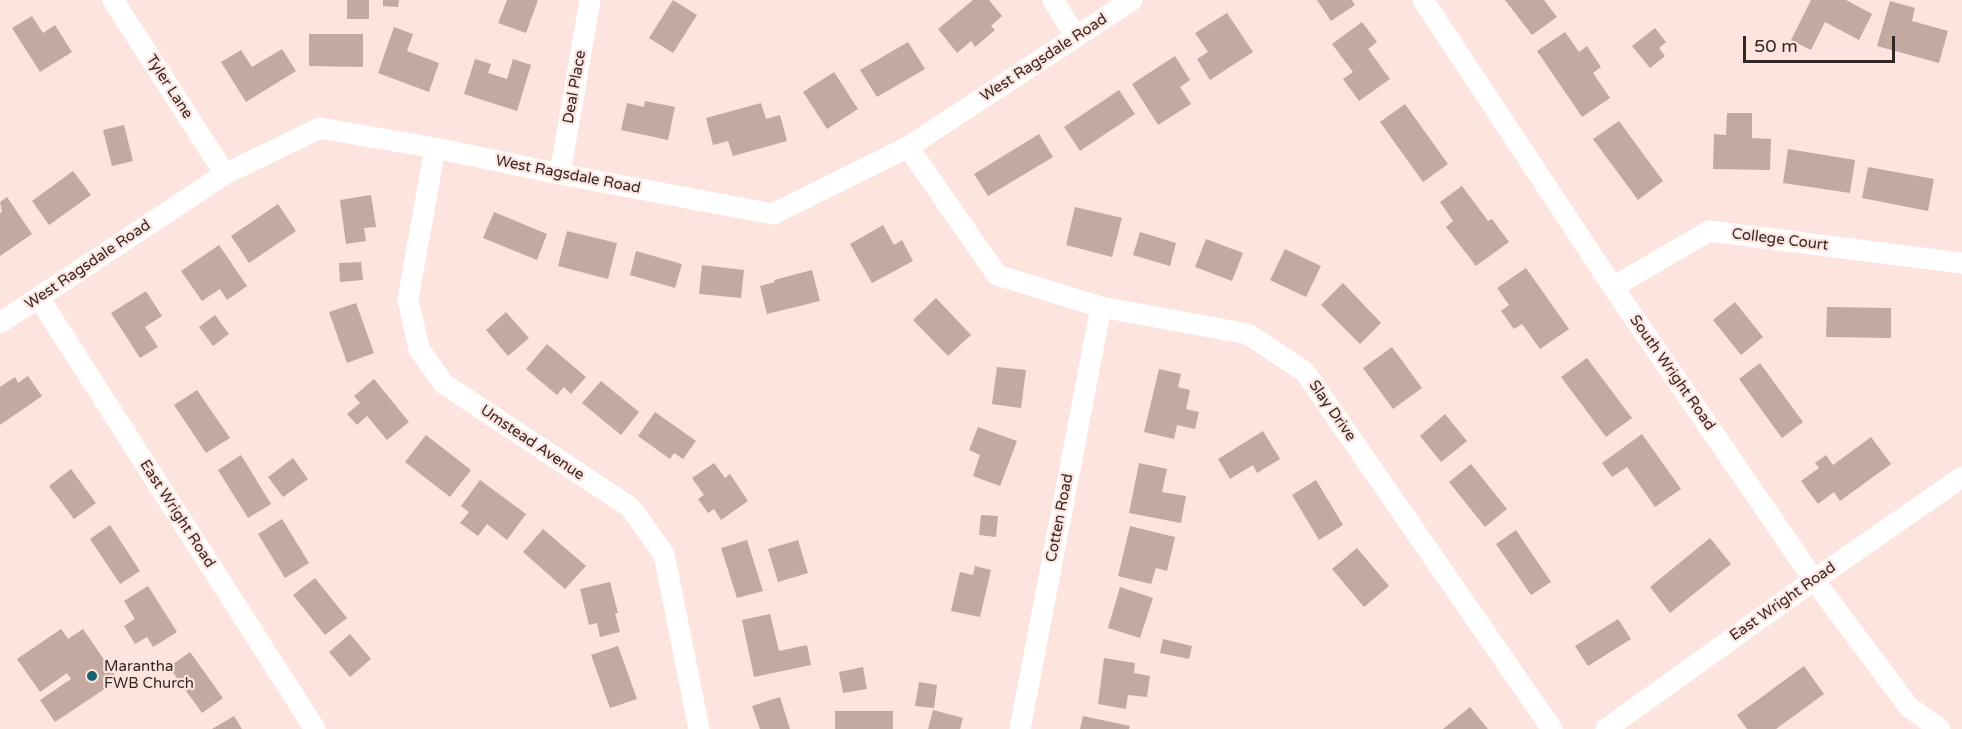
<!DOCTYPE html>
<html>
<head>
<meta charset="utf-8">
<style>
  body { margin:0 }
  #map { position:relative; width:1962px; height:729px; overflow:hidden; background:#fde4df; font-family:"Varela Round",sans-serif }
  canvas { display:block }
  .scale { position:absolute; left:1743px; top:36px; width:152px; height:27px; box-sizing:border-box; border:3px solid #332825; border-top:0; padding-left:8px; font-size:18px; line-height:21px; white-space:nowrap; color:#332825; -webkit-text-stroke:4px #fde4df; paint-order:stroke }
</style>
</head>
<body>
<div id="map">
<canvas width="1962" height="729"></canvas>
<div class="scale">50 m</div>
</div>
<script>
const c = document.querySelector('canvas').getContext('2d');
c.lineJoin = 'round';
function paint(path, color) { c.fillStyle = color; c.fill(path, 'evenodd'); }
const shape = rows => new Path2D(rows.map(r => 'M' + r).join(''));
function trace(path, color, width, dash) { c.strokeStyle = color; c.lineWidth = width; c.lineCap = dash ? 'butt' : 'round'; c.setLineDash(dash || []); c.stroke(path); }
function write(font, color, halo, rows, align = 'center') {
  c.font = font + ' "Varela Round",sans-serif'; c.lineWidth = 4.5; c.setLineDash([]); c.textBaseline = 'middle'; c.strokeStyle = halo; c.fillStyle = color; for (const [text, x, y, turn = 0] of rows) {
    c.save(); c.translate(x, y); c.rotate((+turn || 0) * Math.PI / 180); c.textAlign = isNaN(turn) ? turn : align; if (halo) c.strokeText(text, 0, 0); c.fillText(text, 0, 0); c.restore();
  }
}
paint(shape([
  [347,0,369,0,369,19,347,19],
  [383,0,399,0,398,7,383,6],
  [507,0,538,0,526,33,498,23],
  [673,0,697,15,673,53,649,38],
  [973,0,989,0,1002,16,991,26,995,30,975,47,971,41,957,53,938,29],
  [1317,0,1352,0,1355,5,1331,21],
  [1505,0,1544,0,1557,17,1532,35],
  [1811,0,1846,0,1872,14,1859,40,1825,22,1811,50,1791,40],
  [1890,1,1915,8,1912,21,1948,31,1939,63,1877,46],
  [1227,13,1253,52,1210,80,1197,59,1208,52,1195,33],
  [32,16,43,33,55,25,72,52,40,72,12,28],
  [1362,22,1377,42,1368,49,1390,79,1359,101,1343,79,1353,72,1332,44],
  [394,27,413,34,407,51,439,63,429,92,378,73],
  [1655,28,1666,42,1659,48,1665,56,1650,68,1632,46],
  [1565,32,1579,52,1587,46,1601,67,1593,73,1610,98,1582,117,1537,51],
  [309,34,363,34,363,67,309,66],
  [908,42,925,69,877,97,860,70],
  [282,49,296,71,246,102,221,62,241,50,252,67],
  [1175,56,1190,80,1180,87,1191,104,1158,125,1132,84],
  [475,59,491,64,488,73,507,79,513,59,531,65,517,111,464,94],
  [834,72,858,109,827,129,803,92],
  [1119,90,1135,114,1080,151,1064,127],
  [645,101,675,107,668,140,621,130,627,103,644,107],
  [761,103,766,119,780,115,787,141,733,156,728,141,713,145,706,118],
  [1405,104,1448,164,1423,182,1380,122],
  [1727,113,1752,113,1752,138,1771,139,1770,170,1713,169,1714,134,1726,135],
  [1619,121,1663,181,1638,200,1593,139],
  [124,125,133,161,112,166,103,130],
  [1039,134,1053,157,988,196,974,174],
  [1788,149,1855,160,1850,193,1783,183],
  [1868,167,1934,179,1928,211,1862,198],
  [73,171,91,195,49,225,32,201],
  [1462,186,1488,221,1492,219,1509,242,1476,266,1446,227,1453,221,1440,202],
  [371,195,376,227,364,228,366,241,346,244,340,200],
  [7,197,32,234,0,256,0,213,2,212,0,202],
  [278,204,296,231,249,263,231,236],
  [1075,207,1122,218,1112,257,1066,245],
  [494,212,547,234,537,260,483,238],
  [883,225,894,245,902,240,913,261,872,283,850,244],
  [567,231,617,243,608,279,558,266],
  [1140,232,1176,243,1170,266,1133,255],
  [1206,239,1243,253,1232,281,1195,267],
  [219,245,247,286,227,300,220,289,202,301,181,271],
  [1285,249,1321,266,1306,297,1270,280],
  [636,251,682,264,675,288,630,275],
  [361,262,363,280,340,282,339,263],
  [702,265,744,270,741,298,699,294],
  [1526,268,1569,329,1540,349,1522,324,1514,329,1501,311,1509,305,1497,288],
  [812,270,820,301,767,314,760,286,775,282,774,280],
  [1343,283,1381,323,1360,344,1321,305],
  [146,291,162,316,145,327,158,347,140,358,111,313],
  [936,298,971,335,948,356,913,320],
  [1735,302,1763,337,1741,355,1713,320],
  [356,303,374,353,347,363,329,312],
  [1827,307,1891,308,1891,338,1826,337],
  [506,312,529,338,508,356,486,330],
  [215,315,229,334,213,346,199,327],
  [547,344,586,377,571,394,564,387,557,395,526,369],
  [1392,347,1422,388,1393,409,1363,368],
  [1587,358,1632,418,1606,437,1561,377],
  [1760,363,1803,422,1782,438,1739,379],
  [997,367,1026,370,1021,408,992,404],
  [1159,369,1181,374,1178,387,1190,390,1186,409,1199,412,1195,429,1177,425,1174,439,1144,432],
  [28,376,42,396,0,425,0,387,15,377,18,383],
  [374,379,409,422,387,440,367,416,357,425,347,414,360,403,354,396],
  [601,381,639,412,621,435,582,403],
  [197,390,230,438,206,453,174,405],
  [655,412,696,441,683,459,674,453,670,459,638,436],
  [1445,414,1467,441,1441,462,1420,436],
  [978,427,1017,441,1000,486,973,476,980,455,969,450],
  [1263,431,1280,459,1257,473,1253,465,1230,479,1218,459],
  [1642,434,1681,489,1655,507,1627,467,1612,477,1602,463],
  [426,435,471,470,450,497,405,462],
  [1871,437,1891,464,1840,501,1834,492,1818,504,1801,481,1819,468,1815,463,1826,455,1833,465],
  [241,455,271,504,248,518,218,470],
  [293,458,308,479,283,497,268,477],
  [714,463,725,478,730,474,748,501,721,520,714,509,708,513,698,499,704,495,692,478],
  [1139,463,1167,469,1162,492,1186,496,1181,523,1129,513],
  [1471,464,1507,509,1485,527,1449,482],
  [71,469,96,503,74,519,49,486],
  [480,480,526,514,507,540,487,524,478,536,460,523,469,512,461,506],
  [1316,480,1343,525,1319,540,1292,495],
  [981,515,998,516,996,537,979,535],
  [282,519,309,563,285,578,258,534],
  [110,525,140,571,120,584,90,539],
  [1130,526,1175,537,1167,571,1156,568,1151,584,1118,576],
  [543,529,586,566,565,589,523,552],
  [1516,530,1551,582,1531,595,1496,544],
  [1710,538,1731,564,1670,613,1650,587],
  [747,540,763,591,737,598,721,548],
  [798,540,808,573,778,582,768,549],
  [1357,548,1389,586,1364,607,1332,569],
  [975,566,991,570,980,617,951,611,960,572,973,575],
  [315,578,347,618,325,635,293,595],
  [610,582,618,613,615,613,620,632,600,637,597,623,589,625,580,589],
  [148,586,177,632,153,647,147,637,135,644,124,626,135,619,124,601],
  [1120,587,1153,598,1140,638,1108,628],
  [770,614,779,651,807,645,811,665,754,677,742,620],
  [1618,619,1631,639,1588,666,1575,646],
  [61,629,68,639,83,629,118,680,55,722,40,700,71,679,67,673,40,692,17,659],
  [350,634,371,659,350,677,329,652],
  [1163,639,1192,646,1189,659,1160,653],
  [618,646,637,699,610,708,591,655],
  [190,652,223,698,202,713,169,667],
  [1104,658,1135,663,1134,673,1150,676,1147,697,1128,695,1126,709,1098,704],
  [1804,666,1824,694,1776,729,1747,729,1737,715],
  [863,667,867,689,843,693,839,672],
  [919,682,937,685,934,708,915,706],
  [780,697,790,729,760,729,752,706],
  [1470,707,1488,729,1443,729],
  [933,710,963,718,960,729,928,729],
  [835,711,893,711,893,729,835,729],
  [234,716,242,729,212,729],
  [1083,716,1130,726,1129,729,1080,729]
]), '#c4a8a2');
trace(shape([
  [113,0,225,174],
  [1053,0,1076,37],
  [1423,0,1613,287,1814,580,1909,707,1940,729],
  [908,147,997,275,1101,307,1248,334,1305,372,1552,729],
  [435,148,408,299,419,349,444,384,630,507,664,554,699,729],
  [560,174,590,0],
  [1613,287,1709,231,1962,263],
  [39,298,315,729],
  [0,323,225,174,320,128,435,148,560,174,773,214,908,147,1132,0],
  [1020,729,1101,307],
  [1606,729,1814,580,1962,477]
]), '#fff', 21);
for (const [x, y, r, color] of [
  [92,676,6,"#1a6470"]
]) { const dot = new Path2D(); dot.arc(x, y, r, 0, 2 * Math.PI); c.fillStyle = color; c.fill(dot); trace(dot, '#fde4df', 2); }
write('15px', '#332825', '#fde4df', [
  ["West Ragsdale Road",1044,58,-33],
  ["Tyler Lane",169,87,57],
  ["Deal Place",575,87,-80],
  ["West Ragsdale Road",568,175,11],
  ["College Court",1780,240,7],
  ["West Ragsdale Road",88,265,-34],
  ["South Wright Road",1672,373,55],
  ["Slay Drive",1332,411,55],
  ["Umstead Avenue",532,443,34],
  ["East Wright Road",177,514,57],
  ["Cotten Road",1060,518,-79],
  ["East Wright Road",1783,602,-35]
]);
write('15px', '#332825', '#fde4df', [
  ["Marantha",104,667],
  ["FWB Church",104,684]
], 'left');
</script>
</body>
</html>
